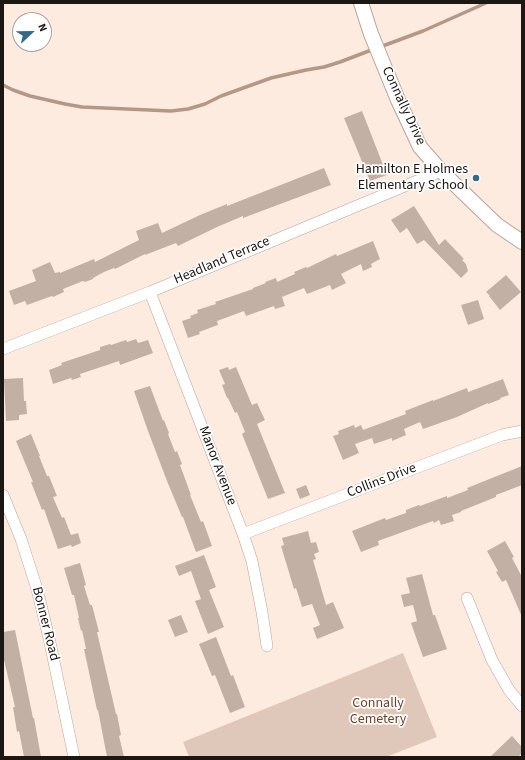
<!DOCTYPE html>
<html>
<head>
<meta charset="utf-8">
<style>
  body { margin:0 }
  #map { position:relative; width:525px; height:760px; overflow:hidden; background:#feebe0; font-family:"Source Sans 3",sans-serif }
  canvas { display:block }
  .frame { position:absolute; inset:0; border:4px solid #1d1713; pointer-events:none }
  .north { position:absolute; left:12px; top:12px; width:40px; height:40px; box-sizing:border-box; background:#fff; border:1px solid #a5a2a1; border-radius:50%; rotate:68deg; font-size:11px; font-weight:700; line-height:16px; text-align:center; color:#1d1713 }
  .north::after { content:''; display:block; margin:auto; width:14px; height:18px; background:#346a85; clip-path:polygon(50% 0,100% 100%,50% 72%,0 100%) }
</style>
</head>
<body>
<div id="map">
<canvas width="525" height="760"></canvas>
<div class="frame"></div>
<div class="north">N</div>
</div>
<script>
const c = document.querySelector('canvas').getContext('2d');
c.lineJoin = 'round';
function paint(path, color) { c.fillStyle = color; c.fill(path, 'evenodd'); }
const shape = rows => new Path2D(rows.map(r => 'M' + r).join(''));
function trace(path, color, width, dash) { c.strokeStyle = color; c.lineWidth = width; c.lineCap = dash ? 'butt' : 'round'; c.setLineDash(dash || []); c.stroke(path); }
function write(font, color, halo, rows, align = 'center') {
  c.font = font + ' "Source Sans 3",sans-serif'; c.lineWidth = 3.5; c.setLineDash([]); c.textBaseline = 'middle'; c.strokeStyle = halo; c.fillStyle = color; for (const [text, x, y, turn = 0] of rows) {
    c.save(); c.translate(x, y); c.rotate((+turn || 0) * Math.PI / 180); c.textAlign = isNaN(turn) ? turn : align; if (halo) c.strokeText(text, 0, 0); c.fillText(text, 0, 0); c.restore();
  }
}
paint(shape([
  [403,653,437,737,386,757,189,757,183,742]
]), '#dfc8ba');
trace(shape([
  [380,47,423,31,486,3],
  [3,85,13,90,30,96,65,104,82,107,171,111,188,109,205,104,221,96,271,78,306,70,324,67,340,62,374,49]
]), '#b49786', 3.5);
paint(shape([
  [362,111,387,175,370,181,344,118],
  [324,168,331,185,243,218,243,216,217,227,178,246,176,243,145,255,145,254,115,269,114,268,104,272,93,278,93,279,85,282,83,281,63,289,64,292,53,297,52,296,27,305,25,301,14,305,9,291,36,281,32,270,50,262,55,273,60,272,60,273,94,259,95,262,139,240,136,231,158,223,162,233,200,215,227,204,227,206],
  [414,206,439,245,445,239,464,259,462,260,466,264,468,271,461,278,424,240,417,244,407,228,400,233,391,220],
  [373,241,380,259,371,264,372,267,363,271,361,264,341,274,346,283,332,290,330,285,307,294,304,288,282,297,285,306,275,309,274,306,246,316,244,311,217,321,218,325,199,332,200,334,188,338,182,321,191,318,190,316,198,313,197,310,216,304,215,302,253,289,253,288,266,283,265,282,276,278,277,282,295,274,294,272,306,267,307,268,336,254,337,256],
  [506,275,521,292,500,310,489,296,490,296,486,292],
  [478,300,484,319,468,325,461,305],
  [136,339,138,343,148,340,153,353,120,365,119,361,80,374,81,377,72,380,71,378,53,384,49,370,62,365,61,363,100,350,100,347,110,344,111,345,126,340,127,342],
  [228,367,229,370,236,367,252,405,257,403,265,420,257,424,285,493,268,499,242,434,245,432,237,412,235,413,228,398,227,398,222,385,225,384,219,370],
  [23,378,24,401,26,401,27,414,19,415,19,420,6,421,4,379],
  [503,379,509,395,500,398,501,399,488,404,488,403,457,417,423,429,420,422,404,429,406,435,392,441,392,438,374,444,372,438,355,444,359,453,343,460,333,436,339,434,338,431,354,425,355,428,361,425,363,430,406,414,405,411,433,400,433,401,467,388,468,392],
  [150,386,163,421,164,420,169,433,168,434,175,452,177,451,182,464,180,465,191,495,190,495,201,522,203,521,212,546,196,552,183,517,182,517,167,481,148,431,134,391],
  [31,434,40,456,39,456,47,476,49,476,57,496,53,497,62,518,64,517,71,535,78,533,81,543,72,547,71,545,58,549,44,509,42,510,31,482,33,482,16,441],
  [522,466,522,485,496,495,496,497,461,511,461,512,452,515,454,521,441,525,439,520,434,523,433,521,378,541,379,545,361,552,352,531,385,518,386,520,406,513,406,510,419,505,420,506,447,496,447,498,468,490,467,488],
  [306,485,310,495,300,499,296,489],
  [308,531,311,543,316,542,319,552,314,554,316,559,313,560,326,605,333,602,344,628,317,639,313,628,320,625,312,604,302,607,296,588,294,589,281,546,284,545,282,538],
  [505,541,514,557,512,558,522,577,522,617,506,580,502,582,496,572,498,571,487,551],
  [204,555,216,587,209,590,224,627,208,634,195,601,201,599,191,571,179,576,175,566],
  [80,563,86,585,84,586,90,605,92,605,99,632,97,632,116,714,117,714,121,735,119,736,124,757,107,757,98,710,97,710,84,649,86,649,82,630,81,631,78,618,79,618,74,595,72,595,64,568],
  [422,574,433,615,435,615,447,649,423,657,411,623,417,621,413,605,404,607,401,595,410,593,406,578],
  [181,615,188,632,175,637,168,620],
  [15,630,33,718,34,718,41,757,24,757,19,731,17,732,13,707,15,707,4,660,3,661,3,632],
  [216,637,231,676,233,675,245,707,230,713,215,675,212,676,199,644],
  [512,736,522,747,522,753,518,757,490,757]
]), '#c2b0a5');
const minor = shape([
  [150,292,243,534,252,561,262,612,267,646],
  [3,349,150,292,441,171],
  [3,495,21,539,37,589,49,638,74,757],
  [243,534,502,435,522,431],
  [467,598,492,660,509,690,522,706]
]);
const tertiary = shape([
  [361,3,371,34,398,100,420,147,441,171,471,200,497,225,522,242]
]);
trace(minor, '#b6a49a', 12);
trace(tertiary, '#b6a49a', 16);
trace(minor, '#fff', 11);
trace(tertiary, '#fff', 14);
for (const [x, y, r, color] of [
  [476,178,4,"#346a85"]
]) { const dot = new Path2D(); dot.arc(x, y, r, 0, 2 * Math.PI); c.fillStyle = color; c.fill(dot); trace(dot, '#fff', 1.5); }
write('14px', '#1d1713', '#fff', [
  ["Connally Drive",403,106,65],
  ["Headland Terrace",222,261,-23],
  ["Manor Avenue",217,466,69],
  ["Collins Drive",382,481,-21],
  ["Bonner Road",45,624,76]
]);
write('14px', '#1d1713', '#fff', [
  ["Hamilton E Holmes",468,170],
  ["Elementary School",468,186]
], 'right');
write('14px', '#6f4328', '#fff', [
  ["Connally",378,704],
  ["Cemetery",378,720]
]);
</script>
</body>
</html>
